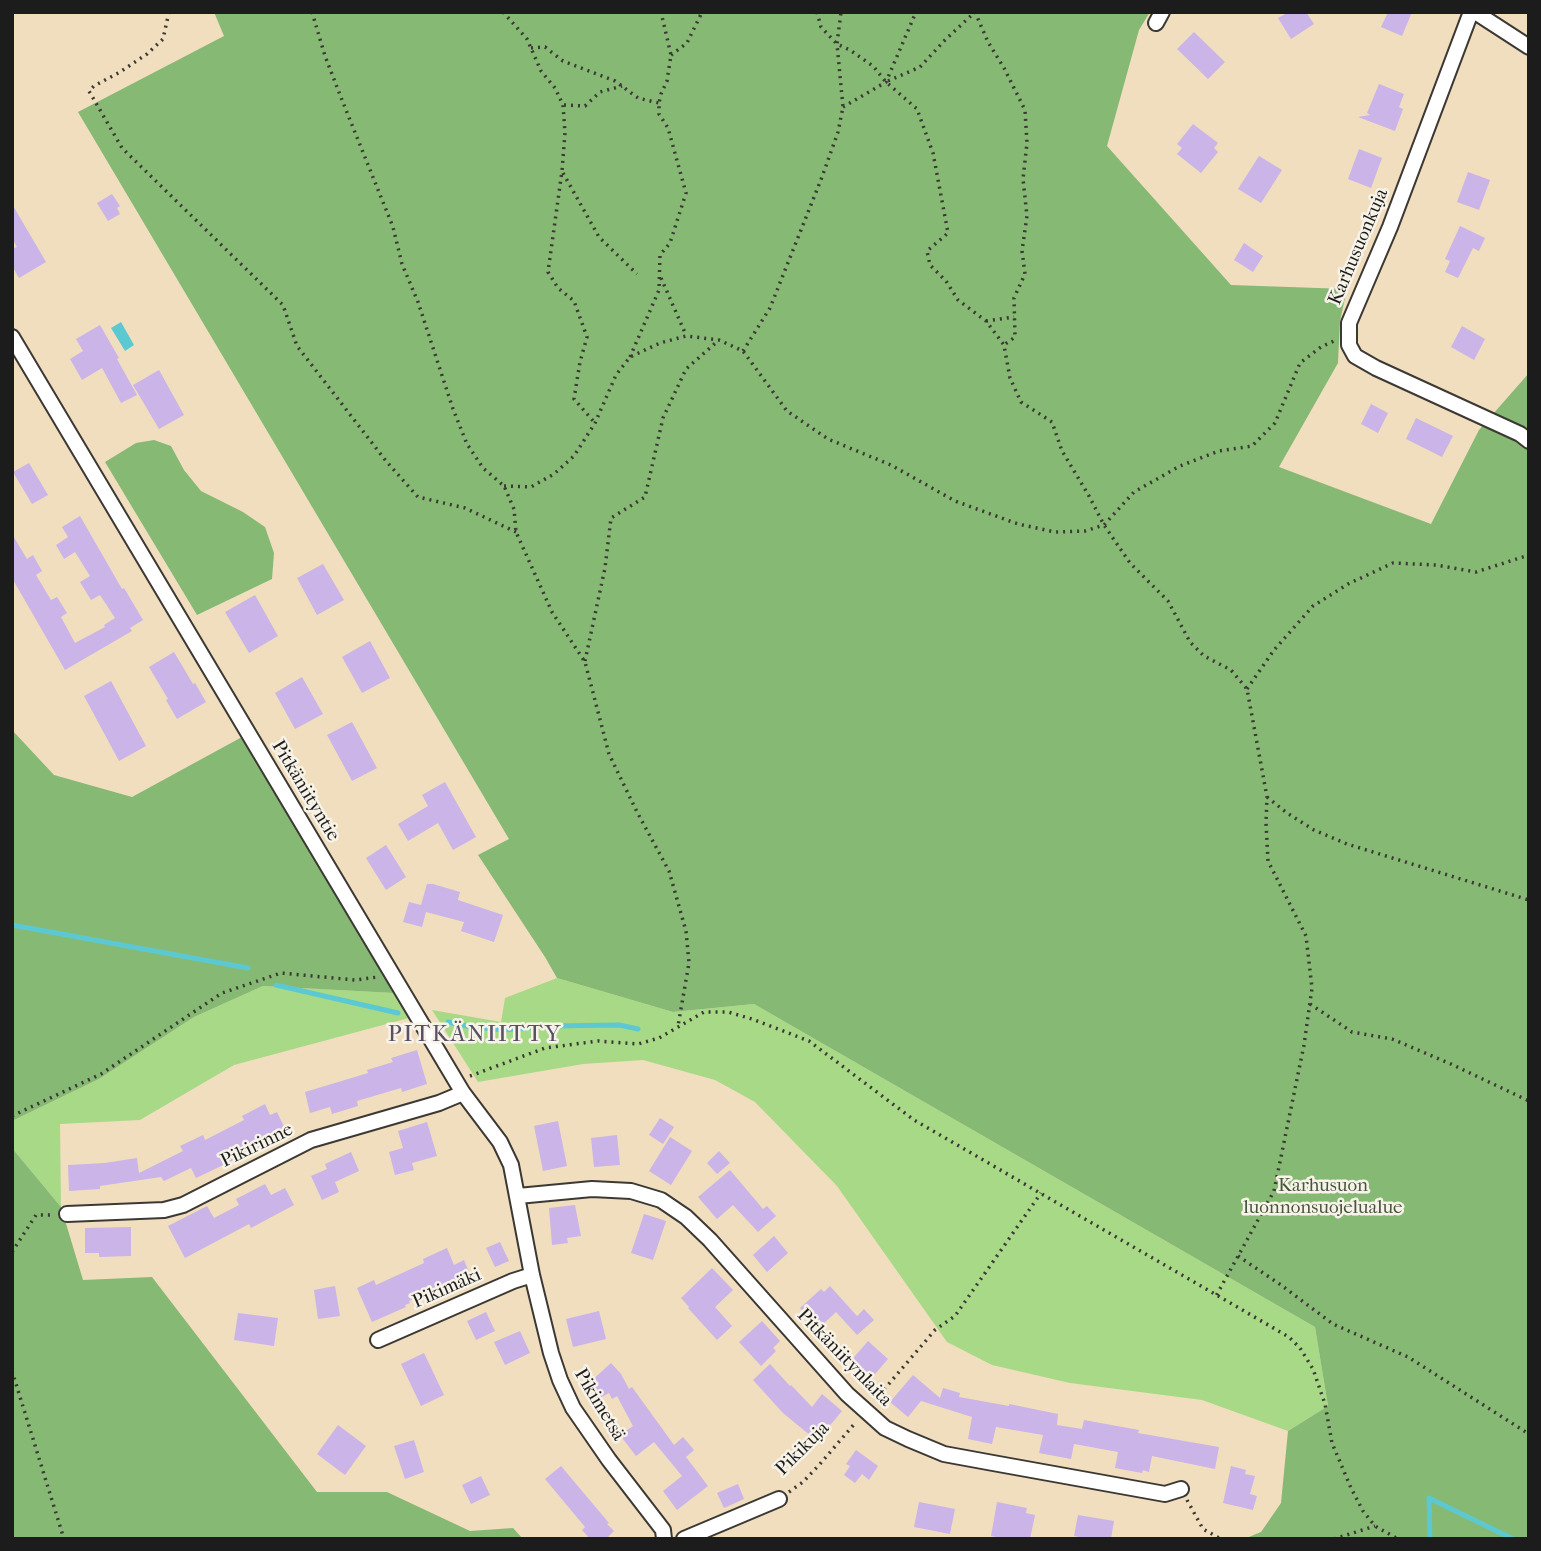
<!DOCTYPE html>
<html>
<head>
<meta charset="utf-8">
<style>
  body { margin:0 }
  #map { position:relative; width:1541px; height:1551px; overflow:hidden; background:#f1debe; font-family:"IM FELL French Canon",serif }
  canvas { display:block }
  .frame { position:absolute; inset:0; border:14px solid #1c1c1c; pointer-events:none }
</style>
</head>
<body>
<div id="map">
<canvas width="1541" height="1551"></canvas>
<div class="frame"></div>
</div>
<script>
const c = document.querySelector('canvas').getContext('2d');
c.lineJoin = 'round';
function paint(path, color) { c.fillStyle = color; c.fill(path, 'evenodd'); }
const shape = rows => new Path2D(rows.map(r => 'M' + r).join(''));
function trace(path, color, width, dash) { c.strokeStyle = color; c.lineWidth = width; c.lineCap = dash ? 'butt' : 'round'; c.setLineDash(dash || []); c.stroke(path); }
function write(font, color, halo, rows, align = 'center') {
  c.font = font + ' "IM FELL French Canon",serif'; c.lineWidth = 5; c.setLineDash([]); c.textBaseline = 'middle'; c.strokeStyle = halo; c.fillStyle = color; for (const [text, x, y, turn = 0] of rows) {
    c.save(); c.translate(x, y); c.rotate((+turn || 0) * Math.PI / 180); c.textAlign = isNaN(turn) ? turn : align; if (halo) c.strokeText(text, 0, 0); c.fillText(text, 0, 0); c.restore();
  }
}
paint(shape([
  [557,978,673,1012,754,1004,1315,1327,1328,1406,1288,1431,1202,1400,1070,1383,992,1365,947,1342,837,1186,755,1102,715,1080,643,1060,583,1064,478,1082,432,1010,501,1022,505,998],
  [263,986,394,993,409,1018,234,1065,140,1120,60,1124,61,1207,12,1148,12,1121,99,1079,194,1017]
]), '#a8d987');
paint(shape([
  [214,12,1150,12,1139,30,1107,146,1231,285,1347,289,1340,321,1338,363,1279,467,1431,524,1479,430,1529,373,1529,1539,1244,1539,1261,1532,1281,1503,1288,1431,1328,1406,1315,1327,754,1004,673,1012,557,978,545,957,478,855,509,839,78,112,224,36],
  [154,440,171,446,184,470,201,491,243,512,265,527,274,553,272,579,197,615,105,462,136,443],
  [12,730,54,775,132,797,242,737,394,993,263,986,194,1017,99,1079,12,1121],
  [12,1148,61,1207,83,1280,152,1277,317,1492,387,1492,470,1531,513,1528,523,1539,12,1539]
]), '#86b974');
paint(shape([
  [121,322,134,345,125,351,111,328]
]), '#5cc9d2');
trace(shape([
  [12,925,248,968],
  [276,985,398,1013],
  [448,1022,472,1027,504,1030,551,1026,619,1025,638,1029],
  [1430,1539,1429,1498,1513,1539]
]), '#5cc9d2', 5);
paint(shape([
  [1289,12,1306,12,1314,24,1291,39,1278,18],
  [1388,12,1412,12,1402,36,1381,27],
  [1194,32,1225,62,1208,79,1177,49],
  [1379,84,1404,94,1399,107,1403,109,1395,131,1358,117,1370,115,1367,113],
  [1193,124,1218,143,1214,148,1218,152,1201,173,1177,154,1182,148,1177,144],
  [1359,149,1382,158,1371,188,1348,179],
  [1259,156,1282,170,1261,203,1238,189],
  [1468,172,1490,180,1479,210,1457,202],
  [112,194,120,206,117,208,120,214,108,221,97,203],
  [12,204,46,262,19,278,12,266,12,249,17,247,12,238],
  [1460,226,1485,238,1479,251,1473,248,1458,278,1445,272,1450,261,1445,259],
  [1244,243,1263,256,1253,272,1234,260],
  [100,325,119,358,117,359,137,395,121,403,102,368,82,380,70,359,83,351,76,339],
  [1462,326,1485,339,1474,360,1451,347],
  [159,370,184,415,159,429,133,385],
  [1371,404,1388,413,1378,433,1361,424],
  [1416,418,1453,436,1442,457,1406,439],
  [29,463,48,495,32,504,13,472],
  [80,516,122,589,124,588,143,620,130,628,132,631,65,670,12,578,12,534,27,559,33,555,42,571,36,575,51,600,57,597,67,613,61,617,75,643,105,627,104,625,115,618,100,595,91,600,80,582,90,576,75,552,64,559,56,545,68,537,62,527],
  [323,564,344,600,317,615,297,578],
  [255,595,278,636,249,653,225,612],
  [370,641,390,678,362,693,342,657],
  [174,652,193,684,195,683,206,702,177,719,166,700,168,699,149,667],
  [302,677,323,714,295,729,275,693],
  [111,681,146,746,119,761,84,696],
  [352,722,377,768,352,781,327,735],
  [445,782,476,837,453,850,438,823,408,841,398,824,428,806,422,795],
  [386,845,406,877,386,890,366,858],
  [427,884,433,884,460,892,458,900,503,915,494,942,461,931,464,922,426,912,422,927,403,922,409,902,421,905],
  [417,1050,427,1084,402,1092,401,1088,357,1101,358,1106,332,1114,330,1107,310,1113,305,1092,368,1073,367,1070,393,1062,391,1058],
  [265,1104,270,1115,277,1112,287,1133,259,1147,260,1149,241,1158,240,1157,196,1178,191,1168,164,1181,161,1177,100,1186,100,1189,69,1191,68,1165,105,1163,137,1158,139,1173,183,1151,180,1146,203,1135,205,1140,244,1120,242,1116],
  [660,1118,674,1127,663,1144,649,1135],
  [558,1121,567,1166,543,1171,534,1126],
  [427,1122,437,1156,412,1163,414,1170,395,1175,389,1152,403,1148,398,1131],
  [617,1135,620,1165,594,1167,591,1138],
  [670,1137,692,1151,671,1185,649,1171],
  [719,1151,730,1163,717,1174,707,1163],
  [351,1152,359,1171,335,1182,339,1192,322,1200,311,1176,327,1169,325,1164],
  [730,1170,763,1209,767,1206,776,1216,758,1232,733,1205,717,1219,698,1197],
  [265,1184,271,1195,285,1188,294,1205,251,1228,249,1224,185,1258,168,1226,207,1206,214,1218,239,1205,236,1199],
  [575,1205,581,1236,567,1238,568,1243,552,1245,549,1208],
  [644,1214,666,1221,653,1260,631,1253],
  [131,1227,131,1256,99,1257,99,1253,85,1253,85,1228],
  [774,1236,788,1253,767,1272,753,1255],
  [500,1242,509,1261,495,1267,486,1248],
  [447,1248,454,1265,464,1260,471,1277,437,1292,436,1289,409,1301,410,1303,405,1305,406,1307,372,1322,357,1288,374,1280,376,1285,424,1263,423,1259],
  [712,1268,733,1290,715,1307,732,1326,717,1340,688,1308,689,1307,681,1298],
  [335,1286,340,1316,318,1319,314,1290],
  [830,1286,857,1316,864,1309,874,1320,857,1335,836,1312,819,1328,800,1308,821,1289,824,1292],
  [599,1311,606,1339,573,1347,566,1319],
  [486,1312,495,1331,476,1340,467,1321],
  [238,1313,278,1318,274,1346,234,1340],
  [762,1321,780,1341,773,1348,776,1351,761,1366,739,1342],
  [520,1331,530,1353,505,1365,494,1342],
  [868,1341,888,1359,869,1381,849,1363],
  [424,1353,444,1395,421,1406,401,1364],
  [611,1363,621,1374,629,1389,632,1387,674,1445,683,1437,694,1450,686,1457,708,1486,677,1510,663,1491,682,1476,654,1442,636,1456,620,1435,633,1426,617,1396,612,1399,609,1393,596,1400,588,1384],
  [770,1364,790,1386,791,1385,812,1407,822,1394,842,1411,817,1441,783,1413,753,1380],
  [913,1375,940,1398,943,1388,960,1393,959,1397,1009,1406,1009,1404,1058,1414,1057,1425,1082,1429,1084,1420,1139,1430,1138,1433,1219,1447,1215,1469,1152,1456,1149,1472,1143,1470,1142,1473,1115,1468,1118,1452,1074,1444,1071,1459,1039,1453,1043,1435,996,1427,992,1444,968,1439,972,1417,921,1401,908,1417,890,1402],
  [338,1425,366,1446,345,1475,317,1454],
  [414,1440,424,1472,405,1479,394,1446],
  [856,1450,878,1466,869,1480,862,1474,855,1483,844,1475,850,1466,846,1464],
  [561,1466,609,1523,607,1524,614,1531,606,1539,590,1539,582,1530,585,1527,545,1479],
  [1231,1466,1246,1470,1245,1474,1255,1476,1250,1494,1257,1496,1253,1510,1223,1503],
  [481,1476,490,1495,471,1504,462,1485],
  [738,1484,744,1499,724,1508,717,1493],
  [919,1502,955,1509,950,1534,914,1527],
  [997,1502,1027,1508,1026,1513,1035,1515,1030,1539,1006,1539,991,1536],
  [1078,1515,1114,1521,1111,1539,1089,1539,1074,1536]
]), '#cab4e8');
const street = shape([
  [1471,12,1390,227,1349,323,1349,345,1355,356,1376,368,1520,434,1529,441],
  [1475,12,1529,47],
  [1156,23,1162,12],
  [12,337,463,1093,500,1142,511,1165,532,1275,551,1353,560,1380,573,1408,609,1460,663,1530,664,1539],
  [518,1196,592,1189,631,1191,661,1200,686,1217,710,1240,847,1394,885,1428,908,1439,944,1454,993,1463,1165,1494,1181,1489],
  [67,1214,164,1210,183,1205,311,1140,439,1103,463,1093],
  [378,1340,513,1281,532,1275],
  [684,1539,779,1499]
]);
trace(street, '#3c3934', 18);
trace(shape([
  [169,12,163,39,147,54,120,72,94,86,89,91,122,148,283,305,297,346,386,461,418,497,465,508,516,532],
  [312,12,325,56,342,100,393,227,402,264,418,302,453,409,467,444,483,468,504,486,514,509,516,532,552,612,585,662,609,754,637,812,669,871,686,931,689,963,678,1026],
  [503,12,527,39,541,71,555,88,563,105,565,133,562,171,548,272,558,288,574,301,587,337,580,362,574,399,595,423],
  [817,12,821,27,837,44,850,50,873,66,886,82,917,109,933,153,948,233,927,251,930,265,946,281,958,300,986,321,1004,345,1010,378,1021,402,1052,422,1062,451,1089,496,1104,525,1130,563,1168,601,1190,642,1204,656,1231,670,1247,689,1267,797,1266,823,1268,861,1306,936,1312,988,1304,1045,1274,1191,1216,1296],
  [975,12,988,42,1004,68,1025,110,1027,143,1023,179,1027,216,1022,251,1025,274,1014,298,1015,337,1004,345],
  [531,48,545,47,563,61,615,81,638,98,659,103],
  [671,55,687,43,702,12],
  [888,81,920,67,945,40,975,12],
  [564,105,585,106,600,92,622,86],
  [843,107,886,82,916,12],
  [563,173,599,237,637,274],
  [661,278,686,335],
  [986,321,1014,317],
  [743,351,770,308,822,177,838,132,843,107,837,44,841,12],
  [630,357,659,290,660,255,670,243,686,193,668,128,659,114,659,103,661,94,667,81,671,55,661,12],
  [504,486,531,487,554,474,574,456,595,423,616,375,630,357,660,343,686,336,719,340,743,351,787,411,828,439,891,465,955,501,1018,524,1055,532,1085,531,1104,525,1134,492,1180,466,1219,451,1252,446,1275,423,1300,363,1321,347,1336,340],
  [585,661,605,568,611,518,645,497,663,418,686,369,719,340],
  [1247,689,1274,650,1313,606,1348,584,1393,563,1436,565,1476,572,1529,555],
  [1267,797,1287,813,1314,830,1347,844,1529,900],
  [1310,1004,1352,1032,1392,1039,1451,1064,1529,1101],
  [470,1076,545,1048,598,1041,638,1044,659,1038,704,1012,728,1012,752,1019,809,1041,914,1120,1289,1337,1300,1348,1313,1369,1325,1404,1332,1443,1351,1488,1363,1511,1375,1526,1398,1539],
  [12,1116,101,1074,222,993,281,973,355,980,378,977],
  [12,1252,36,1215,53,1215],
  [1238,1256,1281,1285,1333,1324,1408,1357,1529,1434],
  [12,1371,64,1539],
  [875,1400,935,1330,955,1316,1041,1193],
  [789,1492,803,1482,820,1464,856,1422],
  [1187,1500,1203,1529,1221,1539],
  [1334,1539,1375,1526]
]), '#3c3934', 3.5, [2, 5]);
trace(street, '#fff', 14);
write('19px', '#1c1c1c', '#f7f3e8', [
  ["Karhusuonkuja",1359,247,-67],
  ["Pitkäniityntie",305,791,59],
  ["Pikirinne",257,1146,-26],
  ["Pikimäki",447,1289,-24],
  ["Pitkäniitynlaita",844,1358,46],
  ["Pikimetsä",599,1405,59],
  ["Pikikuja",803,1449,-45]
]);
write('19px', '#46553c', '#f7f3e8', [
  ["Karhusuon",1323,1186],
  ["luonnonsuojelualue",1323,1208]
]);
c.letterSpacing = '2px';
write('23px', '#595163', '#f7f3e8', [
  ["PITKÄNIITTY",475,1035]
]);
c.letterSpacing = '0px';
</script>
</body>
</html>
